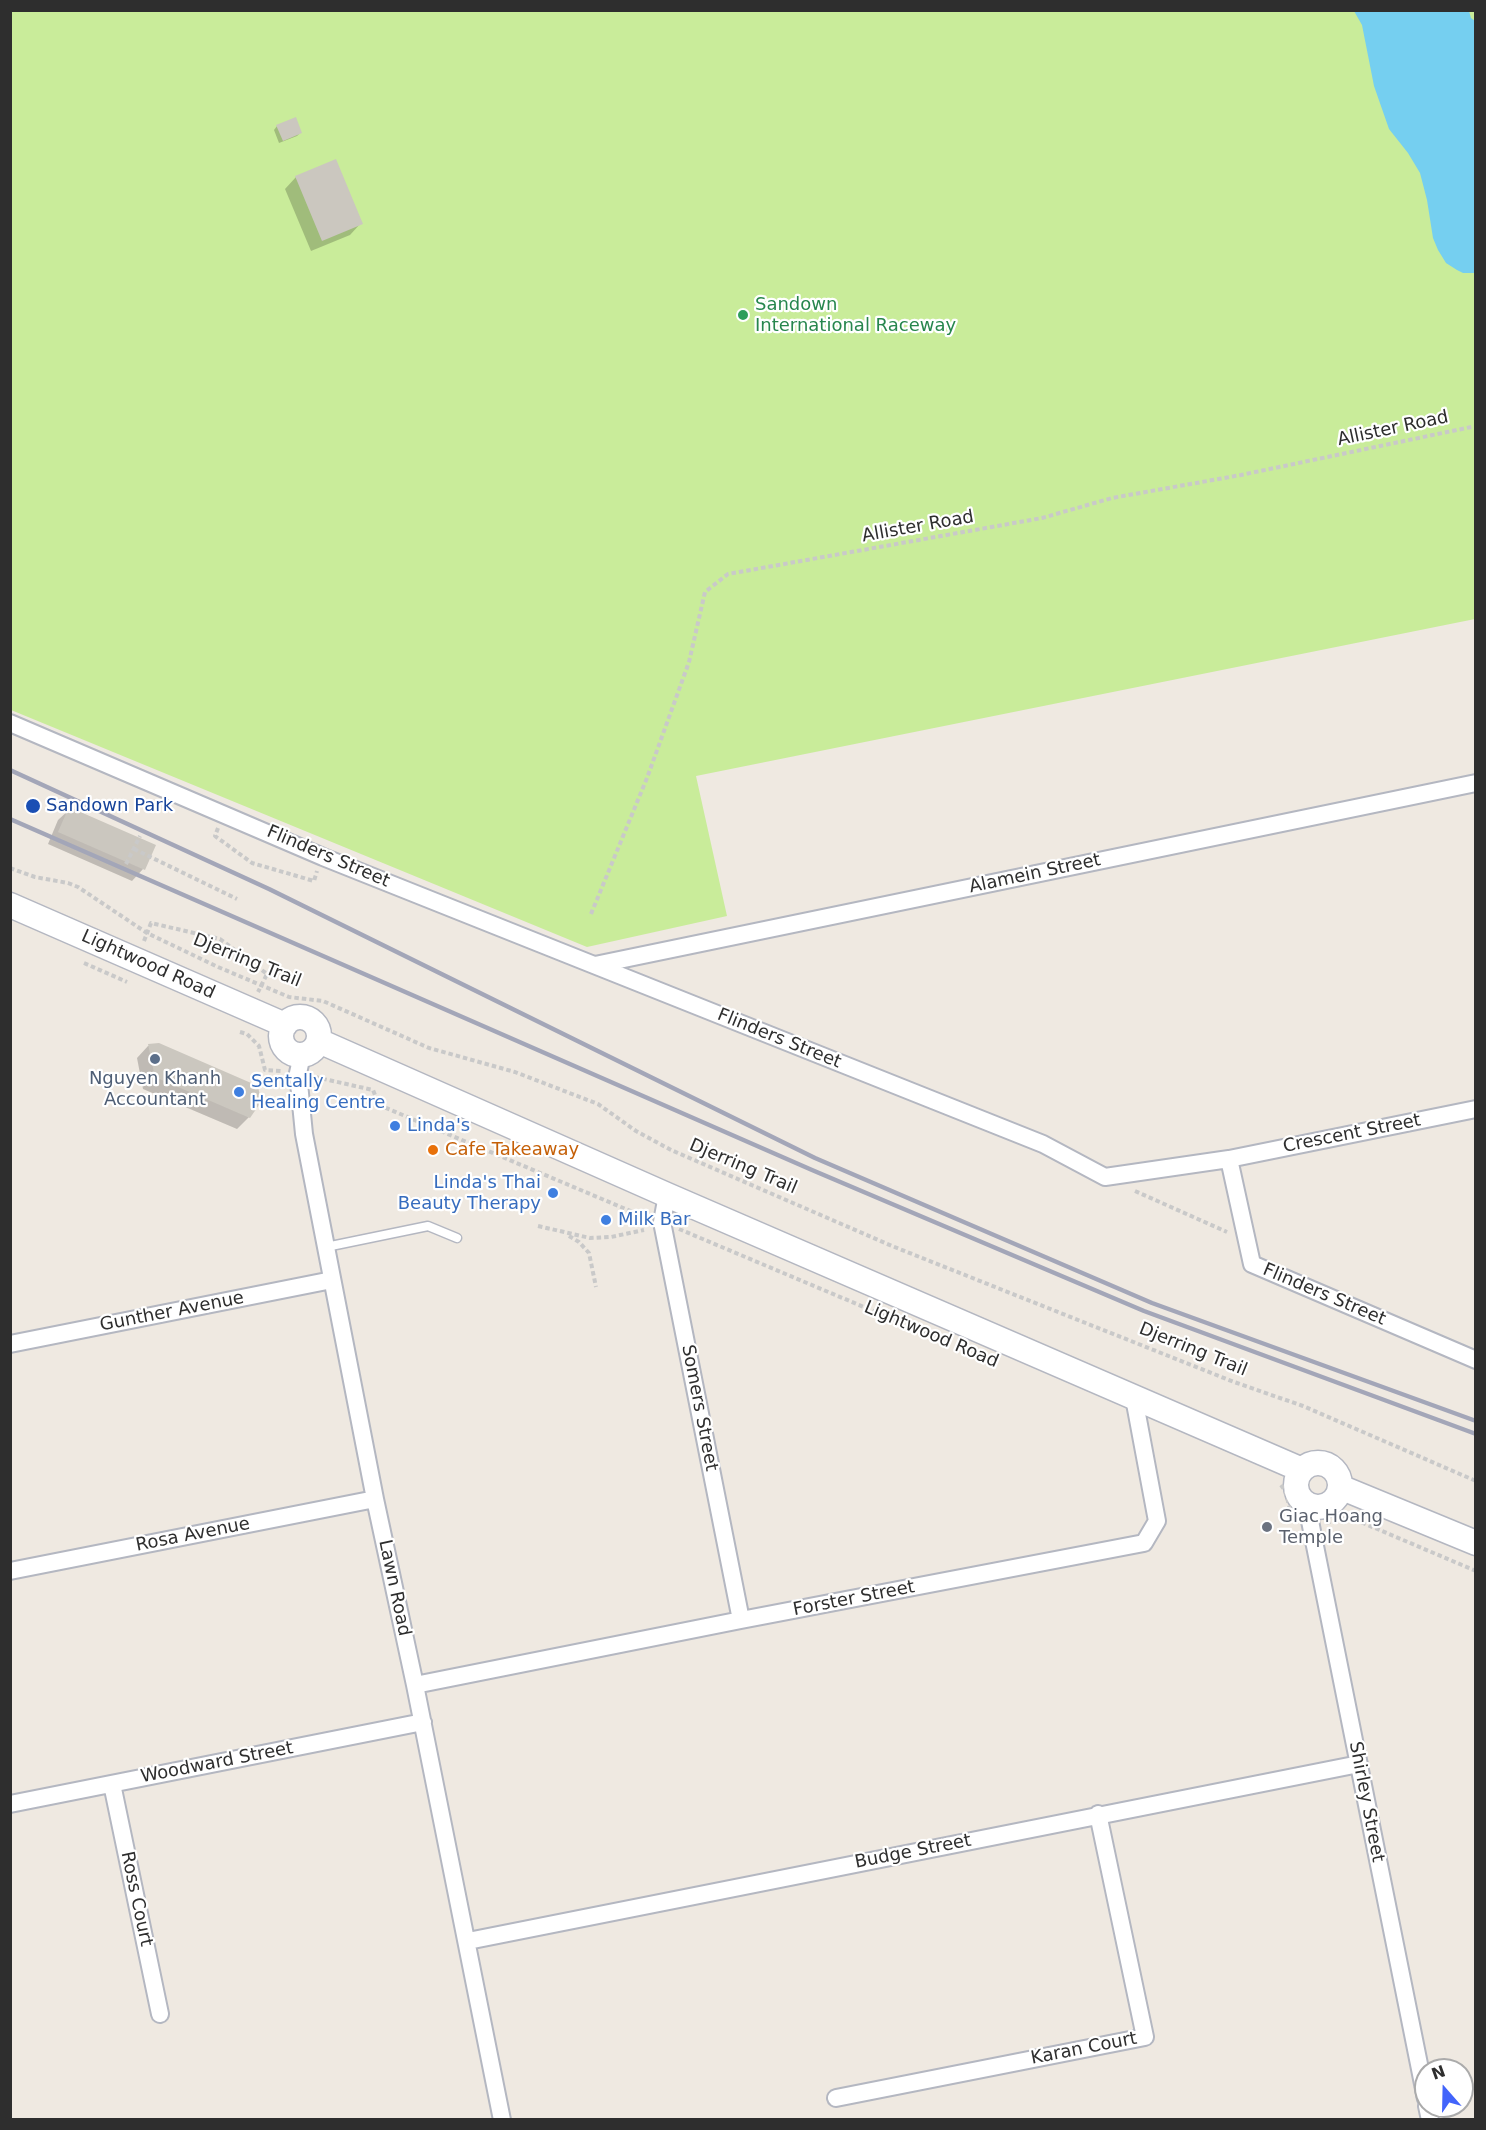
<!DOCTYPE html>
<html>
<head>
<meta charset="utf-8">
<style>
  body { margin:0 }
  #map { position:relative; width:1486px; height:2130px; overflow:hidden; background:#efe9e1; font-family:"DejaVu Sans",sans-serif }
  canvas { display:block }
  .frame { position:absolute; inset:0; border:12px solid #2e2e2e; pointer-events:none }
  .north { position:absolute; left:1414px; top:2058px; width:60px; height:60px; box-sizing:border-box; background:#fff; border:2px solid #ababab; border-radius:50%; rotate:340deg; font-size:16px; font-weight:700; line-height:24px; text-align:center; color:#2e2e2e }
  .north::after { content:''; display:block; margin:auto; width:21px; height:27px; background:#4264fb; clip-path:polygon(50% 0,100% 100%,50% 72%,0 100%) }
</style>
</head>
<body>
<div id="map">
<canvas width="1486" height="2130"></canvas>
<div class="frame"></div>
<div class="north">N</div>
</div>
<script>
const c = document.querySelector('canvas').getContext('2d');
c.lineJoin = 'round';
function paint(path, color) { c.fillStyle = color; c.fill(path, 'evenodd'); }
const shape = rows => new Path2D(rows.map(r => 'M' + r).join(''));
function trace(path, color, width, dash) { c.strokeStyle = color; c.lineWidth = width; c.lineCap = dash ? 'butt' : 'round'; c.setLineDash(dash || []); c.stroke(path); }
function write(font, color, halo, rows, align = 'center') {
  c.font = font + ' "DejaVu Sans",sans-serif'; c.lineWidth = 4.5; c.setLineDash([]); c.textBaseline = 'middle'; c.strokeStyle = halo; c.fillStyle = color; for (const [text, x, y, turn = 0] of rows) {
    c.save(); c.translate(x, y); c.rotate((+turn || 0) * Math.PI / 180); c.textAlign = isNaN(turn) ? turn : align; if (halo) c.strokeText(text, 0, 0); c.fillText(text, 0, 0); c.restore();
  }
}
paint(shape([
  [10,11,1475,11,1475,619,696,776,727,916,587,947,11,710]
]), '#c9ec9a');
paint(shape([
  [1354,11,1469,11,1471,18,1475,21,1475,273,1463,273,1457,270,1446,263,1438,250,1433,238,1427,200,1420,173,1408,153,1389,129,1374,86,1362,25]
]), '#75cff0');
paint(shape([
  [277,126,300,133,297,136,279,143,274,130],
  [296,177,361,223,350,235,311,251,285,189],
  [70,809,154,846,143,869,132,881,48,844,58,820],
  [159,1045,249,1117,237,1129,143,1089,137,1058,148,1046]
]), '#0003');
paint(shape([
  [296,117,302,133,283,141,276,125],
  [336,159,363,224,322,241,295,176],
  [69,807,156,845,145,870,58,832],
  [159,1043,258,1086,261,1102,250,1118,155,1077,148,1044]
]), '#cbc7bf');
const lane = shape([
  [326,1247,428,1226,457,1238]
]);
const street = shape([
  [10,723,323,857,1043,1144,1105,1177,1229,1159,1252,1264,1476,1360],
  [595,965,1476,783],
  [302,1055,298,1073,304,1134,375,1499,415,1685,502,2120],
  [1229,1159,1476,1109],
  [667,1195,662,1222,741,1620],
  [10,1344,332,1280],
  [1309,1506,1310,1521,1426,2099],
  [10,1571,375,1499],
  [415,1685,741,1620,1144,1543,1157,1521,1134,1398],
  [112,1784,160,2014],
  [10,1804,423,1722],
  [468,1941,1359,1764],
  [836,2098,1145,2037,1098,1814],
  [1427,2106,1430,2120]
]);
const secondary = shape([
  [10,905,285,1025],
  '281 1036a19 19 0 1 1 38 0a19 19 0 1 1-38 0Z',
  [319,1041,667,1195,1302,1470],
  '1296 1485a22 22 0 1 1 44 0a22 22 0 1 1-44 0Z',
  [1340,1487,1476,1543]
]);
trace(lane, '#b4b7c1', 11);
trace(street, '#b4b7c1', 20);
trace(secondary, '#b4b7c1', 27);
trace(shape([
  [218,828,215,836,252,863,314,881,317,871],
  [134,849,237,899],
  [126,864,140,836],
  [10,868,35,877,68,883,78,887,147,933,218,967,289,997,323,1001,429,1048,515,1072,598,1104,636,1131,671,1150,892,1246,1234,1382,1303,1406,1476,1481],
  [591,914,647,778,689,662,705,592,728,574,1042,518,1112,498,1241,475,1476,426],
  [144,941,151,923,220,939,267,974,258,992],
  [84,963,127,982],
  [240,1032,247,1034,259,1046,265,1070,281,1071],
  [315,1077,373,1090,379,1105,647,1218],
  [1135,1191,1227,1232],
  [538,1226,590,1238,611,1237,644,1230],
  [679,1229,935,1337],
  [569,1236,579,1242,589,1253,596,1287],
  [1281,1485,1286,1492,1290,1511],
  [1326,1523,1349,1517,1476,1571]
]), '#c9c9c9', 4, [4.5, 3]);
trace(lane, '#fff', 8);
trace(street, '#fff', 16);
trace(secondary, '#fff', 24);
trace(shape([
  [10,770,269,889,815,1158,1152,1303,1476,1421],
  [10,819,812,1170,1144,1311,1476,1434]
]), '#a3a6b8', 4.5);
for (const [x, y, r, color] of [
  [743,315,6,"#2e9e5b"],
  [33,806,8,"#1a4fb4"],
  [155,1059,6,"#5c6f8a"],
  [239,1092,6,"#3f7fe0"],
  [395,1126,6,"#3f7fe0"],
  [433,1150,6,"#e8710a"],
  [553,1193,6,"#3f7fe0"],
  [606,1220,6,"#3f7fe0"],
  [1267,1527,6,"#6b7280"]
]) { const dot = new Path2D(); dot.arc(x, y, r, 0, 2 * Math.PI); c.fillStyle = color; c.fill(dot); trace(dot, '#fff', 2); }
write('18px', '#27864d', '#fff', [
  ["Sandown",755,305],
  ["International Raceway",755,326]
], 'left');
write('18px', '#2e2e2e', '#fff', [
  ["Allister Road",1393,429,-12],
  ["Allister Road",918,527,-10],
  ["Flinders Street",328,857,23],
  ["Alamein Street",1035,874,-12],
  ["Djerring Trail",247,961,22],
  ["Lightwood Road",148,965,24],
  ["Flinders Street",779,1039,22],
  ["Crescent Street",1352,1134,-11],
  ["Djerring Trail",743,1167,23],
  ["Flinders Street",1324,1295,23],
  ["Gunther Avenue",172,1312,-11],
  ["Lightwood Road",931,1335,23],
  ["Djerring Trail",1193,1350,22],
  ["Somers Street",699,1408,79],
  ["Rosa Avenue",193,1535,-11],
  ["Lawn Road",394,1588,78],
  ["Forster Street",854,1599,-11],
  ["Woodward Street",217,1763,-11],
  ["Shirley Street",1366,1802,79],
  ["Budge Street",913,1852,-11],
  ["Ross Court",136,1899,78],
  ["Karan Court",1084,2049,-11]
]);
write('18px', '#164399', '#fff', [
  ["Sandown Park",46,806]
], 'left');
write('18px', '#4e5e75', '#fff', [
  ["Nguyen Khanh",155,1079],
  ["Accountant",155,1100]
]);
write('18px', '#366cbe', '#fff', [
  ["Sentally",251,1082],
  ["Healing Centre",251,1103],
  ["Linda's",407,1126],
  ["Linda's Thai",541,1183,"right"],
  ["Beauty Therapy",541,1204,"right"],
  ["Milk Bar",618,1220]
], 'left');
write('18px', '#c56008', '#fff', [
  ["Cafe Takeaway",445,1150]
], 'left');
write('18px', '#5b616d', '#fff', [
  ["Giac Hoang",1279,1517],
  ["Temple",1279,1538]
], 'left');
</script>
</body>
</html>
